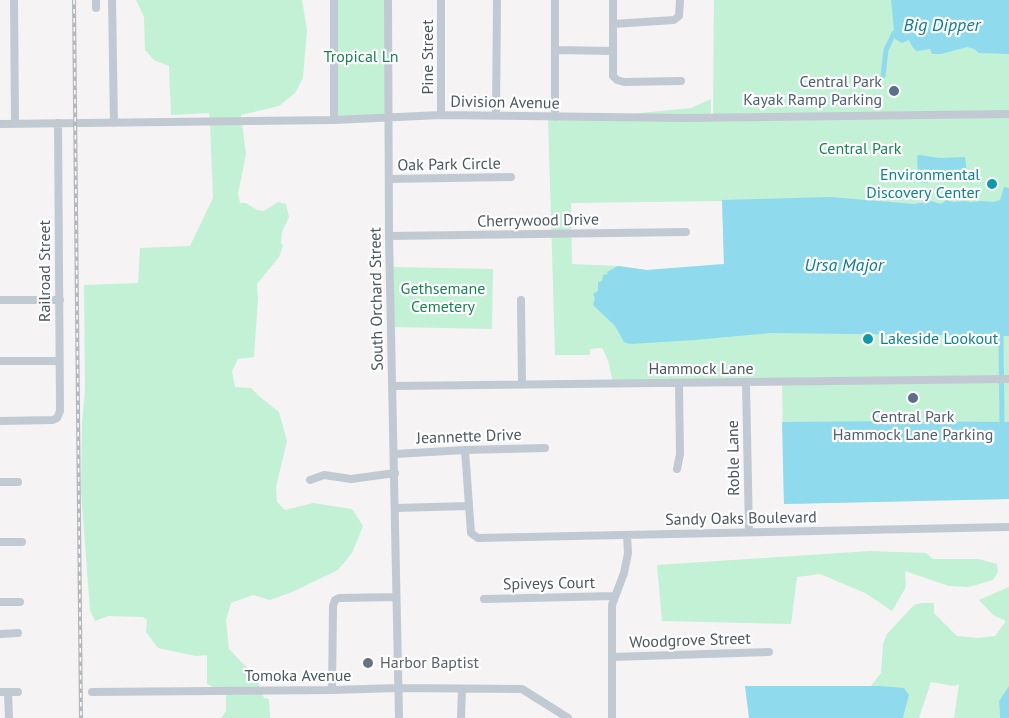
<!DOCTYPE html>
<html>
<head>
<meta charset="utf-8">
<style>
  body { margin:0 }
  canvas { display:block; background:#f5f3f3 }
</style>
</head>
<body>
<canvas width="1009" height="718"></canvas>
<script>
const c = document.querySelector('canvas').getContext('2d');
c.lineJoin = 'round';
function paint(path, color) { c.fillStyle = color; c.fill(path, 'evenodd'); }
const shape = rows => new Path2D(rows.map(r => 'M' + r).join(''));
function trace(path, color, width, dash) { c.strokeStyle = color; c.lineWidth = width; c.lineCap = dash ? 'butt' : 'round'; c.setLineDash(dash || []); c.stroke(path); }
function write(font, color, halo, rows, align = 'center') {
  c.font = font + ' "PT Sans",sans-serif'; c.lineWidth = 4.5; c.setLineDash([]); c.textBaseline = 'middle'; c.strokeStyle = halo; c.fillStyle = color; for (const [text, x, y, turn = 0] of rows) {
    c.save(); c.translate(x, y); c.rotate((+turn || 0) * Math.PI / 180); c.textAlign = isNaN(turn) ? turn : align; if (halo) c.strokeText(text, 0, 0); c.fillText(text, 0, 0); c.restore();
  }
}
paint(shape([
  [136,0,302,0,307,30,303,78,295,93,279,106,241,115,241,118,210,119,209,113,171,115,169,66,154,60,145,50,144,17],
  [336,0,385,0,386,115,337,117],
  [714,0,1009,0,1009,499,784,504,782,382,613,383,608,360,602,348,590,349,590,355,555,355,548,117,713,118],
  [722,201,724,264,647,270,618,266,572,264,571,203],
  [711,99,711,115,620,115,691,108],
  [210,124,242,124,246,154,238,194,240,203,246,203,257,210,264,211,278,202,286,204,289,217,282,232,281,243,283,246,279,257,257,284,258,299,254,357,238,359,232,371,235,387,251,388,260,397,279,412,287,441,276,487,277,502,285,510,313,503,352,509,363,526,352,553,338,570,292,592,270,600,253,595,231,603,226,620,229,649,257,678,260,688,215,688,207,684,207,655,196,656,158,648,146,632,147,620,143,617,108,616,95,621,90,610,81,491,82,423,85,391,84,285,138,283,140,248,190,246,213,198],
  [393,267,493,269,492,329,394,327],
  [870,551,926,553,933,559,979,559,997,564,998,572,993,580,969,587,949,586,905,571,906,587,892,611,865,593,820,574,797,577,791,624,662,621,657,565],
  [1009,587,1009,686,999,701,1000,718,954,718,959,684,954,686,931,682,919,718,903,718,909,695,871,686,881,673,883,644,887,634,914,605,922,603,934,603,934,613,957,636,978,638,995,636,1006,621,993,615,979,600],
  [226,693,262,693,264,698,269,699,270,718,221,718,226,711]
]), '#c3f1d5');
paint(shape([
  [891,0,1009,0,1009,54,979,53,974,49,967,47,941,54,932,54,930,49,917,51,913,48,909,40,902,43,895,39],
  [919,155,940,158,965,157,968,183,949,176,938,177,927,183,923,183,918,175,917,156],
  [1004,187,1009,188,1009,336,771,333,695,340,630,344,624,342,615,326,593,305,595,298,593,294,598,291,598,282,602,281,603,275,608,274,607,272,618,266,647,270,724,264,722,200,830,197,914,204,931,201,941,204,947,200,953,202,964,201,970,202,982,201,993,202,1000,200],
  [900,421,1009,422,1009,499,784,504,782,422],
  [745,686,880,686,904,688,909,695,903,718,749,718],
  [1009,686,1009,718,1000,718,999,701]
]), '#90daee');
trace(shape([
  [883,76,886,50,894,33],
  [1001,336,1002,422]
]), '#90daee', 5);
trace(shape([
  [14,0,15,124],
  [96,0,96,8],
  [112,0,114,123],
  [334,0,334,120],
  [388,0,389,236,399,718],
  [613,0,613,76,617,80,624,82,681,81],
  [613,24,674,20,679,16,680,0],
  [556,50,613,51],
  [441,115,441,0],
  [496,115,497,0],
  [555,117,555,0],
  [0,124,334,120,441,115,685,118,1009,114],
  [389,179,511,177],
  [389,236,686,232],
  [0,300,60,300],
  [521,300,522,384],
  [0,361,59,361],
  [746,383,749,532],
  [393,386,1009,379],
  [0,421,53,420,57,418,60,411,58,123],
  [465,450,471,533,478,538,1008,527],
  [395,454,465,450,545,448],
  [677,469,680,454,679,383],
  [310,480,324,475,351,479,395,473],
  [0,482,18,482],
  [396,508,468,506],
  [0,542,22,542],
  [484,599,615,596],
  [0,602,20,602],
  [0,634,18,633],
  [612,657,769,652],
  [332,690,333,606,335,600,339,598,396,597],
  [0,692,18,692],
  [8,692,9,718],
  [92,692,332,690,398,688,522,689,568,718],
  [461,718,462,689],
  [612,718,612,605,624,573,628,553,627,535]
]), '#c1cad2', 8);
const rail = shape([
  [74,0,81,718]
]);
trace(rail, '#b5b8bd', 4);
trace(rail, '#fff', 1.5, [4.5]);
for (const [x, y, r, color] of [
  [894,91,6,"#5c6f8a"],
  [992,184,6,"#0f9aa8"],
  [868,339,6,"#0f9aa8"],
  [913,398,6,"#5c6f8a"],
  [368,663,6,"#6b7280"]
]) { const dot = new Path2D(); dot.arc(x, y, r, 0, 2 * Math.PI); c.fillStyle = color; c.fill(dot); trace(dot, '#fff', 2); }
write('16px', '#17864f', '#fff', [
  ["Tropical Ln",361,57],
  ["Central Park",860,149],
  ["Gethsemane",443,289],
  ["Cemetery",443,307]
]);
write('16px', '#4a5661', '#fff', [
  ["Pine Street",428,57,-90],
  ["Division Avenue",505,103,1],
  ["Oak Park Circle",449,165,-1],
  ["Cherrywood Drive",538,221,-1],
  ["Railroad Street",45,271,-90],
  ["South Orchard Street",377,299,-91],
  ["Hammock Lane",701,369],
  ["Jeannette Drive",469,437,-2],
  ["Roble Lane",734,458,-91],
  ["Sandy Oaks Boulevard",741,519,-1],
  ["Spiveys Court",549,584,-1],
  ["Woodgrove Street",690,641,-2],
  ["Tomoka Avenue",298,676]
]);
write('16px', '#4e5e75', '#fff', [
  ["Central Park",882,82],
  ["Kayak Ramp Parking",882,100],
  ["Central Park",913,417,"center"],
  ["Hammock Lane Parking",913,435,"center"]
], 'right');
write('16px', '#0d838f', '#fff', [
  ["Environmental",980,175],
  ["Discovery Center",980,193],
  ["Lakeside Lookout",880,339,"left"]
], 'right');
write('16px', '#5b616d', '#fff', [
  ["Harbor Baptist",380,663]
], 'left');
write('italic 18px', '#0c7c9b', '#fff', [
  ["Big Dipper",942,26],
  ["Ursa Major",844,266]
]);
</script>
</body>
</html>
